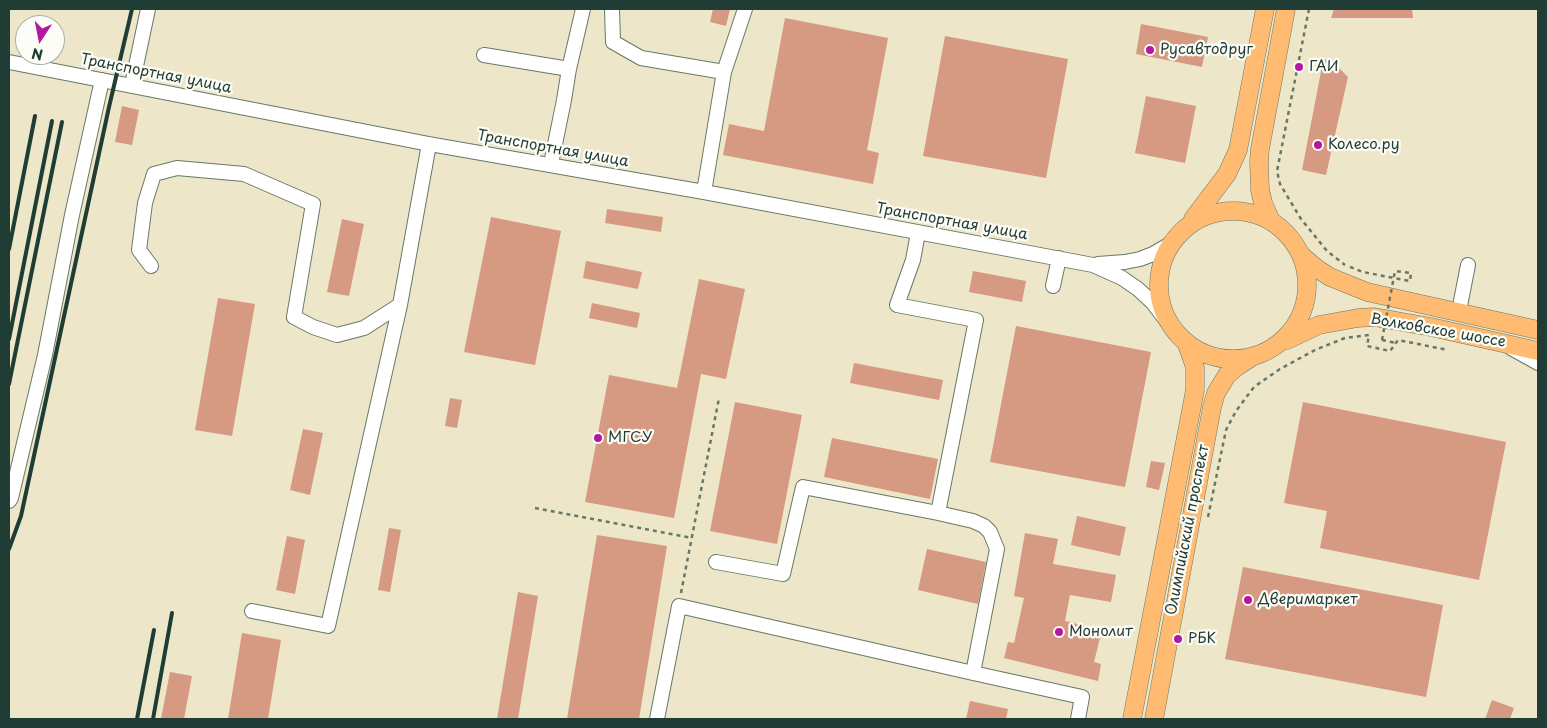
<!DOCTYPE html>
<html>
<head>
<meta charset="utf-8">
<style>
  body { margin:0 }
  #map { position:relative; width:1547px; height:728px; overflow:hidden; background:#ede6c9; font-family:"Playpen Sans",sans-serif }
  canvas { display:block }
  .frame { position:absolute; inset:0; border:10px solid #1f3d34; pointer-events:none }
  .north { position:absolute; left:15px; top:15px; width:50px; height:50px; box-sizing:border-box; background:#fdfcf7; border:1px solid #a4b0a9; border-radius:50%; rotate:191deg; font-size:14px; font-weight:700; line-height:20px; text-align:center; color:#1f3d34 }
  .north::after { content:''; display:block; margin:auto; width:18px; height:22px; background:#b5179e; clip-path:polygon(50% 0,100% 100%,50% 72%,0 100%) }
</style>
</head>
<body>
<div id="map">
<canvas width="1547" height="728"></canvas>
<div class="frame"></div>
<div class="north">N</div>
</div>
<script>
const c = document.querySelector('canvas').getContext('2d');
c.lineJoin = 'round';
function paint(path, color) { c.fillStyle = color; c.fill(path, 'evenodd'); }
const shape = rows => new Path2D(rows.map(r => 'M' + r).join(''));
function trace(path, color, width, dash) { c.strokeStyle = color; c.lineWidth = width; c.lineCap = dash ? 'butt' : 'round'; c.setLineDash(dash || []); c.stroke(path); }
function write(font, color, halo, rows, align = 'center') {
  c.font = font + ' "Playpen Sans",sans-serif'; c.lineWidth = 4.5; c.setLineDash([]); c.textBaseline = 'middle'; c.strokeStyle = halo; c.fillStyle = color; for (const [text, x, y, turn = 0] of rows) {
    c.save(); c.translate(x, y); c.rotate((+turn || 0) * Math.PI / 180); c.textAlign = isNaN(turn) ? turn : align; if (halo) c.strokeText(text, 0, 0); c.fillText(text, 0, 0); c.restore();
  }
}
paint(shape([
  [713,9,730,9,726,26,710,22],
  [1334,9,1412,9,1413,18,1331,18],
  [785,18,888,38,867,150,879,153,873,184,723,155,729,124,764,131],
  [1141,24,1208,37,1202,67,1136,54],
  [945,36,1068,59,1046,178,923,156],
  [1329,58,1348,77,1326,175,1302,170,1323,61],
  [1146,96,1196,106,1185,163,1135,153],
  [122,106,139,110,132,145,115,142],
  [607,209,663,217,661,232,605,223],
  [491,217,561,231,535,365,464,352],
  [342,219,364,224,349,296,327,292],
  [586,261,642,272,638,289,583,278],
  [973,271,1026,281,1022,302,969,292],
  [699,279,745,289,726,379,701,374,674,518,585,502,609,375,677,388],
  [218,298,255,304,232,436,195,430],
  [592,303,640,313,637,328,589,318],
  [1016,326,1151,352,1125,487,990,462],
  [854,363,943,380,939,400,850,383],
  [450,398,462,400,457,428,445,426],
  [735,402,802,415,777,544,710,531],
  [1303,402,1506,442,1479,580,1320,548,1327,511,1284,503],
  [303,429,323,433,310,495,290,490],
  [832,438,938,459,930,499,824,477],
  [1151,461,1165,463,1159,490,1146,487],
  [1077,516,1126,527,1120,556,1071,545],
  [389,528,401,530,390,592,378,590],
  [1025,533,1058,539,1053,564,1116,575,1111,602,1070,595,1065,621,1102,630,1094,662,1101,664,1098,681,1004,658,1008,642,1014,643,1024,598,1014,596],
  [597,535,667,546,639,719,567,719],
  [287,536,305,540,295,594,276,590],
  [927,549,986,562,978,604,918,590],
  [1243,567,1443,605,1426,697,1225,659],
  [518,592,538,596,518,719,497,719],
  [242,633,281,640,268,719,228,719],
  [170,672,192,676,184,719,161,719],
  [1492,700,1514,708,1510,719,1485,719],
  [970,701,1008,709,1006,719,966,719]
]), '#d69981');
const minor = shape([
  [612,9,613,42,641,58,724,72],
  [484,55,569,69,564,100,551,164],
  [9,62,429,144,704,192,1093,265,1122,278,1138,289,1153,303,1169,324],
  [569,69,583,9],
  [132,85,148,9],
  [704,192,724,72,745,9],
  [918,233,913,260,897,305,976,320,938,513,973,521,984,526,990,532,997,549,973,673,1082,697,1078,719],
  [1098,264,1125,262,1140,259,1153,254,1172,243],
  [151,266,139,250,145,203,154,174,177,168,244,174,313,204,294,317,313,327,337,335,364,328,400,305],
  [1053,286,1059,258],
  [1459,311,1468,265],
  [1511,348,1538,363],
  [9,501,11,498,45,355,72,215,102,80],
  [716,562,783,574,803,487,938,513],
  [252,611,328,626,400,305,429,144],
  [657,719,679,606,973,673]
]);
const major = shape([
  '1159 285a74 74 0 1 1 148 0a74 74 0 1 1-148 0Z',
  [1193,219,1227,174,1238,150,1265,9],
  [1271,221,1263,203,1260,190,1259,161,1260,149,1286,9],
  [1301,255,1316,268,1330,277,1367,292,1538,330],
  [1287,340,1319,325,1358,318,1374,317,1431,327,1538,351],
  [1132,719,1195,390,1195,367,1186,342],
  [1154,719,1212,407,1216,393,1227,375,1238,366,1252,357]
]);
trace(minor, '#677868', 16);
trace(major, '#677868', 19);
trace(shape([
  [1309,9,1277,171,1280,184,1301,219,1327,251,1345,265],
  [1350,267,1363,272,1410,281,1411,273,1395,271],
  [1382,340,1396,343],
  [535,508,692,538],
  [1208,517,1226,430,1236,411,1254,387,1280,369,1315,350,1345,338,1369,335,1367,346,1390,351,1398,340,1448,350],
  [681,593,719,398]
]), '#677868', 2.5, [4, 4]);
trace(minor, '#fff', 14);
trace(major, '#febb71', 18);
trace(shape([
  [9,249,35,116],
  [9,339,52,121],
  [9,384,62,122],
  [9,549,21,516,109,107,132,9],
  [137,719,154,630],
  [153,719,172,613]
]), '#1f3d34', 4);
trace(shape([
  [1382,340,1395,271]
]), '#677868', 2.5, [4, 4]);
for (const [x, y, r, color] of [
  [1150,50,5,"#b5179e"],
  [1299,67,5,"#b5179e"],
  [1318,145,5,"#b5179e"],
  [598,438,5,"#b5179e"],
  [1248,600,5,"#b5179e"],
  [1059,632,5,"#b5179e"],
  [1178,639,5,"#b5179e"]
]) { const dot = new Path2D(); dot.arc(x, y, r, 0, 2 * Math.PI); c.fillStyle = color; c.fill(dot); trace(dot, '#fdfcf7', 2); }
write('15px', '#1f3d34', '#fdfcf7', [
  ["Русавтодруг",1160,50],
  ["ГАИ",1309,67],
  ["Колесо.ру",1328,145],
  ["МГСУ",608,438],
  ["Дверимаркет",1258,600],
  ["Монолит",1069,632],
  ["РБК",1188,639]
], 'left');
write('15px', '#1f3d34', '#fdfcf7', [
  ["Транспортная улица",156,74,11],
  ["Транспортная улица",553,149,10],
  ["Транспортная улица",952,222,10],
  ["Волковское шоссе",1438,331,10],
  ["Олимпийский проспект",1188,530,-79]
]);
</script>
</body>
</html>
